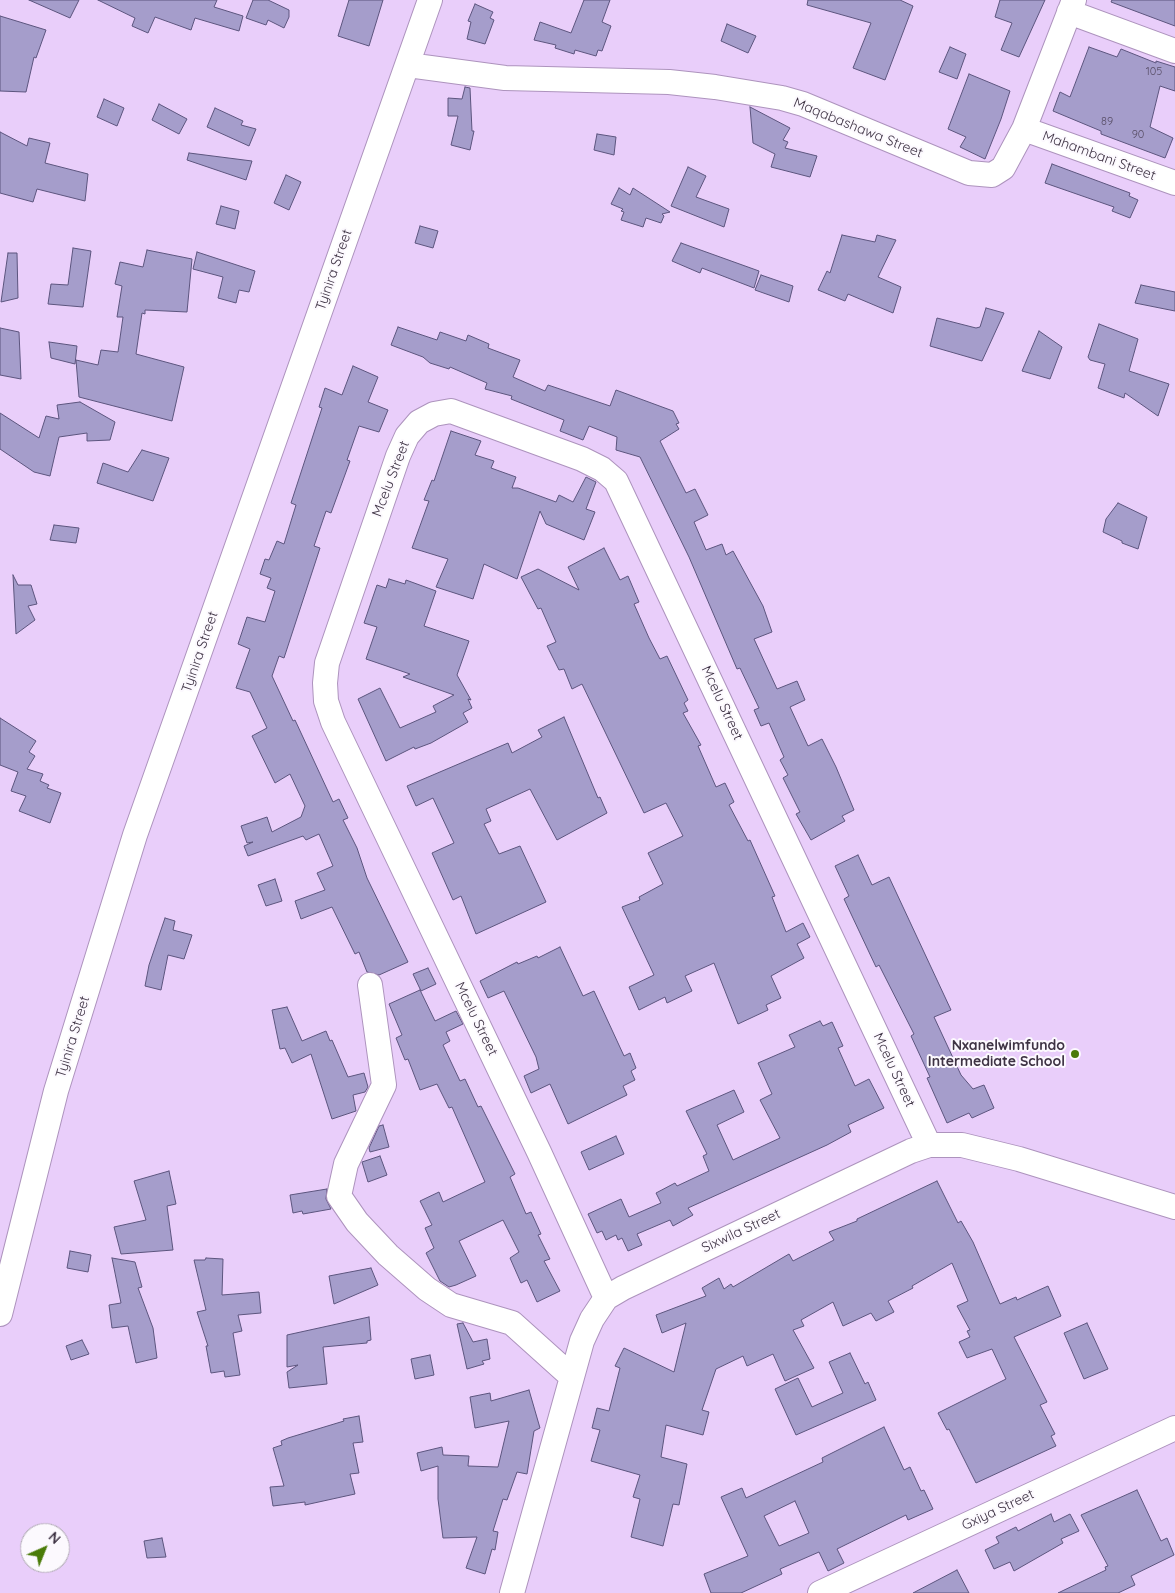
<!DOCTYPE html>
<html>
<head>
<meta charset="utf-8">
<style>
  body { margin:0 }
  #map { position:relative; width:1175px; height:1593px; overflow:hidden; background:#e9cefa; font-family:Quicksand,sans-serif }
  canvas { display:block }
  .north { position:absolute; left:20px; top:1523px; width:50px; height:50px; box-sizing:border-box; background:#fcf9fe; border:1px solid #b0aab4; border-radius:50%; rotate:44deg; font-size:14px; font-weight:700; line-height:20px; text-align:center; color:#3e3344 }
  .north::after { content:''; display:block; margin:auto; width:18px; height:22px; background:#4a7b08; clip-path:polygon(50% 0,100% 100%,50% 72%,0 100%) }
</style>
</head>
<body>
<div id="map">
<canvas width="1175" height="1593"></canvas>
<div class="north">N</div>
</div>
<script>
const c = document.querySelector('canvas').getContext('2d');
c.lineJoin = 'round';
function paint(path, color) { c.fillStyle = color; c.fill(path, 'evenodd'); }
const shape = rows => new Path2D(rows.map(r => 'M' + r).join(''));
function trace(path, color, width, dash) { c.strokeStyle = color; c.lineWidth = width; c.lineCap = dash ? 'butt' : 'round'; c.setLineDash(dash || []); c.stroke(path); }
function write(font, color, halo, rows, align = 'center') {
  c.font = font + ' Quicksand,sans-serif'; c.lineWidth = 4; c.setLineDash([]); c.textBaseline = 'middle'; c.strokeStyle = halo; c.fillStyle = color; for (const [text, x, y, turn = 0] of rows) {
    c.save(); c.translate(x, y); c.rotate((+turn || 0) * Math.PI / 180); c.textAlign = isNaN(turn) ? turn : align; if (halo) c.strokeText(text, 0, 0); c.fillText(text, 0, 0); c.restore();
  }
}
const building = shape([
  [29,0,79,0,70,18,29,0],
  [98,0,217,0,214,7,243,16,239,31,195,18,191,30,155,17,148,33,132,26,135,18,98,0],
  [253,0,268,0,289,10,289,17,284,28,268,20,266,25,246,18,253,0],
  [349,0,383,0,369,46,338,36,349,0],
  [584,0,610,0,602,22,611,26,602,51,598,50,596,56,575,50,574,54,555,48,556,45,534,40,540,22,571,33,584,0],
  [808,0,900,0,913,6,885,80,853,68,871,23,807,5,808,0],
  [1000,0,1045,0,1019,57,1001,50,1012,23,995,17,1000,0],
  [1112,0,1175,0,1175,26,1111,2,1112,0],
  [475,4,493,12,490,18,494,20,485,44,467,39,471,22,468,21,475,4],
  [0,16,46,30,36,58,34,57,26,92,0,91,0,16],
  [727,24,756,36,748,53,721,41,727,24],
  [950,47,966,54,957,79,939,72,950,47],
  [1089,47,1117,57,1121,49,1156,63,1156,61,1175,67,1175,91,1160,86,1150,127,1173,138,1165,158,1101,134,1101,131,1053,111,1060,92,1070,97,1089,47],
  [969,74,1010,91,1001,119,985,159,960,147,966,137,948,129,969,74],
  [465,87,470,88,472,131,474,131,470,150,451,145,458,116,448,116,448,98,462,99,465,87],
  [104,99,124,108,117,126,97,117,104,99],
  [159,104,187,119,179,134,152,120,159,104],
  [750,107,790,128,783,140,788,142,785,148,817,156,810,177,771,167,775,154,753,143,750,107],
  [215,108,243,121,241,125,256,129,249,146,207,127,215,108],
  [0,132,27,146,29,138,50,143,45,163,88,174,85,201,37,189,33,202,0,193,0,132],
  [597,134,616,137,614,155,594,150,597,134],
  [189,153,252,161,246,180,187,160,189,153],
  [1052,164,1130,193,1129,196,1138,200,1130,218,1112,211,1114,207,1045,183,1052,164],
  [688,167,706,176,696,197,729,209,724,227,671,206,688,167],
  [286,175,301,182,289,210,274,203,286,175],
  [619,188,630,195,633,188,670,212,662,214,664,216,661,223,646,218,643,227,621,220,624,212,621,211,623,209,611,204,619,188],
  [221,206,239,211,235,229,216,224,221,206],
  [420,226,438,231,433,248,415,243,420,226],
  [842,235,875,242,877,235,896,240,878,277,901,287,893,313,848,294,845,301,818,290,827,271,830,273,842,235],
  [681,243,759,271,754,288,702,268,700,273,672,261,681,243],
  [73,248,91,251,83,307,48,304,51,284,68,285,73,248],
  [147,250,192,259,187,312,145,310,145,314,142,313,136,354,184,367,172,421,79,397,76,360,98,365,101,350,118,352,123,317,117,317,122,286,115,284,120,262,143,267,147,250],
  [197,252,255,271,249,292,239,290,236,303,218,298,223,277,193,269,197,252],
  [8,253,17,253,18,298,1,302,8,253],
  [761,275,793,286,789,302,755,290,761,275],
  [1141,285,1175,292,1175,311,1135,303,1141,285],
  [986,308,1004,313,982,361,930,346,937,318,976,328,980,327,986,308],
  [1099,324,1138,339,1129,371,1169,384,1158,416,1125,393,1124,398,1098,388,1105,364,1090,360,1088,357,1099,324],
  [398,327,437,340,440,332,466,341,468,335,489,344,488,348,520,360,513,377,545,391,548,385,610,406,616,390,673,411,679,423,676,424,679,429,660,441,686,493,695,489,708,515,694,522,706,550,722,544,726,555,733,551,763,606,772,632,754,639,777,689,797,681,805,700,790,707,808,746,822,739,836,767,854,810,842,816,845,821,811,840,796,814,800,812,783,778,788,775,780,760,784,757,769,723,761,726,754,710,759,708,740,668,737,669,689,557,640,457,616,450,617,437,589,426,583,440,560,431,564,420,511,399,512,396,485,389,487,383,450,367,449,369,430,363,423,357,391,345,398,327],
  [0,328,19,332,21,379,0,375,0,328],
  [1039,331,1062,347,1050,379,1022,371,1039,331],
  [49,342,77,346,75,364,51,358,49,342],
  [353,366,378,377,368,402,388,410,379,432,359,426,347,460,350,461,331,513,326,511,314,546,320,548,284,658,279,656,272,676,293,721,295,720,333,802,339,799,348,818,343,820,357,848,367,878,408,962,379,975,367,972,359,952,355,954,332,907,301,919,295,901,325,890,317,873,333,866,319,834,306,840,303,836,248,856,244,846,253,842,247,843,241,826,267,817,272,832,301,817,305,806,290,774,275,783,252,736,267,728,250,692,236,688,250,649,238,644,247,617,265,622,275,591,267,588,271,578,260,574,265,559,269,560,277,541,284,544,296,505,291,503,322,408,319,407,325,388,342,395,353,366],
  [80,402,115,422,110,440,87,441,87,433,59,437,50,476,34,472,0,449,0,413,39,438,46,416,59,419,57,405,80,402],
  [451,431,481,441,475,455,494,461,491,468,516,477,512,488,518,488,556,502,559,495,573,502,586,477,596,482,586,509,595,512,584,540,546,524,540,511,517,579,484,564,473,599,436,587,448,559,412,548,429,501,424,500,432,480,434,481,451,431],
  [142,450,169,458,153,501,97,483,103,463,128,472,142,450],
  [1118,503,1147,517,1138,549,1122,543,1122,541,1103,532,1106,519,1118,503],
  [54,525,79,528,76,543,50,540,54,525],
  [604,548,620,580,628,576,639,602,634,604,649,638,660,659,667,656,688,700,684,703,688,711,683,713,701,745,698,746,716,787,725,783,734,802,729,805,748,841,750,840,775,896,772,897,786,932,803,923,810,937,797,944,804,958,771,976,781,998,766,1005,768,1010,738,1024,714,963,685,976,692,991,667,1003,665,997,639,1010,629,987,654,975,622,907,640,900,639,897,663,884,648,853,683,836,666,803,644,813,582,684,572,689,564,669,559,670,547,646,556,642,541,608,538,609,521,577,538,569,579,590,568,567,604,548],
  [13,575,18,585,31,585,37,604,28,606,35,620,16,634,13,575],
  [389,579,405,584,406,580,436,591,424,626,469,641,457,675,471,700,468,699,472,708,463,713,468,722,431,743,415,749,414,747,386,761,358,699,380,688,400,728,436,712,433,706,454,695,403,677,410,674,366,659,377,627,364,623,377,585,386,588,389,579],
  [564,717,598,798,600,797,607,813,557,840,530,789,486,809,491,821,484,824,499,854,520,846,546,902,476,934,461,896,453,900,432,853,454,843,433,798,416,806,407,786,508,743,512,753,542,737,538,730,564,717],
  [0,718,36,741,29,752,35,756,27,769,43,774,40,781,49,785,47,788,61,793,50,823,19,811,26,796,11,791,18,772,0,765,0,718],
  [858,855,872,885,889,877,951,1010,934,1017,961,1075,973,1089,984,1085,994,1108,972,1118,969,1113,947,1123,927,1078,930,1077,911,1036,914,1034,879,965,876,967,844,899,849,896,835,866,858,855],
  [275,879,282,901,266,906,258,885,275,879],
  [165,918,175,921,173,930,192,935,184,959,168,955,161,990,145,986,149,965,165,918],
  [560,947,583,996,594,991,624,1056,630,1053,636,1068,631,1071,635,1080,623,1086,627,1095,568,1124,550,1084,531,1093,524,1076,539,1069,536,1057,504,991,488,998,480,981,517,962,518,964,537,956,538,958,560,947],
  [428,968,436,984,421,991,413,974,428,968],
  [420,990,435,1021,456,1011,463,1024,446,1032,450,1041,443,1045,460,1081,465,1079,478,1107,481,1106,515,1174,510,1177,526,1214,531,1212,541,1234,538,1235,550,1259,544,1261,560,1291,537,1302,527,1280,521,1283,510,1258,519,1252,503,1220,459,1241,476,1276,456,1285,449,1287,440,1281,426,1253,434,1248,425,1228,432,1225,420,1201,439,1192,443,1202,485,1182,452,1107,449,1108,437,1084,420,1090,408,1059,405,1060,396,1038,402,1035,389,1004,420,990],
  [287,1007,302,1041,326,1031,330,1041,332,1040,348,1077,364,1073,368,1087,365,1092,353,1095,356,1111,332,1119,311,1054,292,1063,285,1048,280,1049,272,1010,287,1007],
  [820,1021,823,1026,832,1022,843,1046,838,1048,855,1086,869,1079,884,1108,848,1125,851,1132,827,1145,688,1208,693,1215,673,1226,670,1220,637,1234,642,1245,628,1251,622,1238,618,1240,616,1235,606,1240,602,1231,597,1233,588,1214,621,1199,629,1217,661,1203,656,1193,675,1183,677,1186,709,1171,703,1156,707,1154,686,1111,734,1090,744,1112,717,1125,733,1160,780,1138,760,1100,772,1094,758,1063,795,1047,789,1035,820,1021],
  [383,1125,389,1147,370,1152,369,1148,379,1126,383,1125],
  [616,1136,624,1154,589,1170,581,1152,616,1136],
  [380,1156,387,1175,368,1182,362,1162,380,1156],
  [169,1171,176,1204,167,1206,173,1250,121,1254,114,1227,146,1220,134,1181,169,1171],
  [937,1181,958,1223,961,1221,973,1242,1000,1304,1016,1297,1017,1300,1048,1286,1061,1316,1014,1337,1047,1402,1040,1405,1055,1434,1051,1436,1056,1446,976,1483,949,1429,947,1430,938,1413,1006,1379,992,1349,967,1358,959,1342,970,1337,967,1331,970,1330,957,1306,968,1301,952,1263,912,1286,913,1288,888,1301,894,1312,876,1321,871,1313,843,1326,833,1302,801,1320,804,1326,793,1330,814,1368,785,1381,773,1354,747,1366,743,1356,716,1369,702,1410,709,1412,703,1435,666,1425,661,1457,687,1464,679,1505,673,1504,663,1546,631,1537,640,1499,633,1497,640,1475,591,1461,600,1430,592,1428,597,1408,609,1411,620,1368,615,1366,624,1348,674,1372,686,1323,662,1333,656,1315,706,1296,702,1288,719,1278,724,1289,731,1284,733,1287,789,1254,793,1261,834,1240,829,1232,857,1221,857,1219,937,1181],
  [327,1189,326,1199,331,1209,303,1214,302,1211,293,1213,290,1195,327,1189],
  [70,1251,91,1255,88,1272,67,1268,70,1251],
  [112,1258,135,1262,142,1287,138,1288,153,1328,157,1358,136,1363,128,1326,112,1328,109,1305,121,1303,112,1258],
  [206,1258,223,1259,222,1295,259,1292,261,1313,238,1315,242,1331,233,1333,240,1375,225,1377,224,1371,211,1373,206,1346,208,1346,197,1312,206,1310,194,1260,205,1260,206,1258],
  [371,1268,378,1285,334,1304,329,1276,371,1268],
  [369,1317,371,1340,367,1341,367,1343,323,1347,327,1384,289,1388,287,1372,298,1365,287,1367,287,1335,369,1317],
  [463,1323,473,1342,487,1339,490,1359,482,1361,484,1364,467,1369,457,1324,463,1323],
  [1087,1323,1108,1369,1084,1379,1064,1333,1087,1323],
  [82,1340,89,1354,71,1360,66,1346,82,1340],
  [850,1353,865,1384,868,1382,876,1400,796,1435,775,1389,798,1378,812,1407,843,1393,829,1362,850,1353],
  [430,1355,434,1375,415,1379,411,1359,430,1355],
  [529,1390,540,1428,534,1431,527,1474,517,1472,507,1500,503,1499,493,1531,498,1532,495,1550,492,1549,485,1574,466,1568,477,1537,443,1538,438,1499,438,1466,421,1471,417,1453,442,1447,443,1455,469,1456,468,1466,498,1467,509,1421,475,1428,470,1397,490,1393,491,1401,529,1390],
  [359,1416,363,1442,353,1443,359,1473,350,1474,355,1494,305,1505,305,1502,273,1506,270,1487,284,1486,273,1448,282,1445,281,1441,288,1438,344,1421,343,1419,359,1416],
  [884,1427,904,1470,910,1467,921,1491,924,1490,933,1509,908,1520,906,1515,837,1549,844,1563,828,1571,819,1552,780,1569,782,1574,741,1593,711,1593,704,1574,748,1556,721,1497,742,1488,746,1498,823,1462,822,1458,884,1427],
  [795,1501,809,1533,779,1546,764,1516,795,1501],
  [1137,1490,1161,1541,1167,1538,1174,1555,1131,1576,1135,1585,1118,1593,1058,1593,1106,1570,1105,1567,1108,1566,1081,1515,1137,1490],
  [1051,1514,1054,1522,1070,1514,1079,1531,1061,1539,1063,1543,1014,1571,1010,1562,994,1569,985,1550,999,1543,996,1537,1016,1527,1018,1531,1051,1514],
  [162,1538,166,1557,147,1558,144,1541,162,1538],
  [957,1570,969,1593,913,1593,957,1570]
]);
paint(building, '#a59dcb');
trace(building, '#5c557e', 1);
const minor = shape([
  [1069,12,1175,51],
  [408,65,505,78,669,82,715,87,782,98,803,104,969,173,992,175,1003,168,1024,129,1074,0],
  [1024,129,1175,183],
  [370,985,384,1085,346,1164,339,1196,357,1222,388,1255,427,1289,451,1305,512,1323,572,1377],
  [606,1298,539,1152,333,722,326,701,325,683,327,663,398,456,407,436,419,422,434,414,451,411,582,459,602,469,616,481,929,1145],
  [0,1314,56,1091,135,835,430,0],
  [512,1593,582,1341,592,1319,606,1298,623,1288,911,1151,929,1145,962,1145,1019,1159,1175,1207],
  [820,1593,1175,1428]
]);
trace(minor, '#ad93bd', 26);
trace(minor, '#fff', 24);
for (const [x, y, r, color] of [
  [1075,1054,5,"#4a7b08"]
]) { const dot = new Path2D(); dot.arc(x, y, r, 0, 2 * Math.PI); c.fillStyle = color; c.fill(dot); trace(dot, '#fcf9fe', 2); }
write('11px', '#584e66', null, [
  ["105",1154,72],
  ["89",1107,122],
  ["90",1138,135]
]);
write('14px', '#3e3344', '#fcf9fe', [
  ["Maqabashawa Street",858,128,22],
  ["Mahambani Street",1099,156,20],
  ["Tyinira Street",334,270,-71],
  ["Mcelu Street",391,479,-69],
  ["Tyinira Street",200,652,-71],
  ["Mcelu Street",722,703,65],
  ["Mcelu Street",476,1019,64],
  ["Tyinira Street",73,1037,-73],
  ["Mcelu Street",894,1070,65],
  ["Sixwila Street",741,1231,-25],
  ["Gxiya Street",998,1510,-25]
]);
write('bold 14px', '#3e3344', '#fcf9fe', [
  ["Nxanelwimfundo",1065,1046],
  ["Intermediate School",1065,1062]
], 'right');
</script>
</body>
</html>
